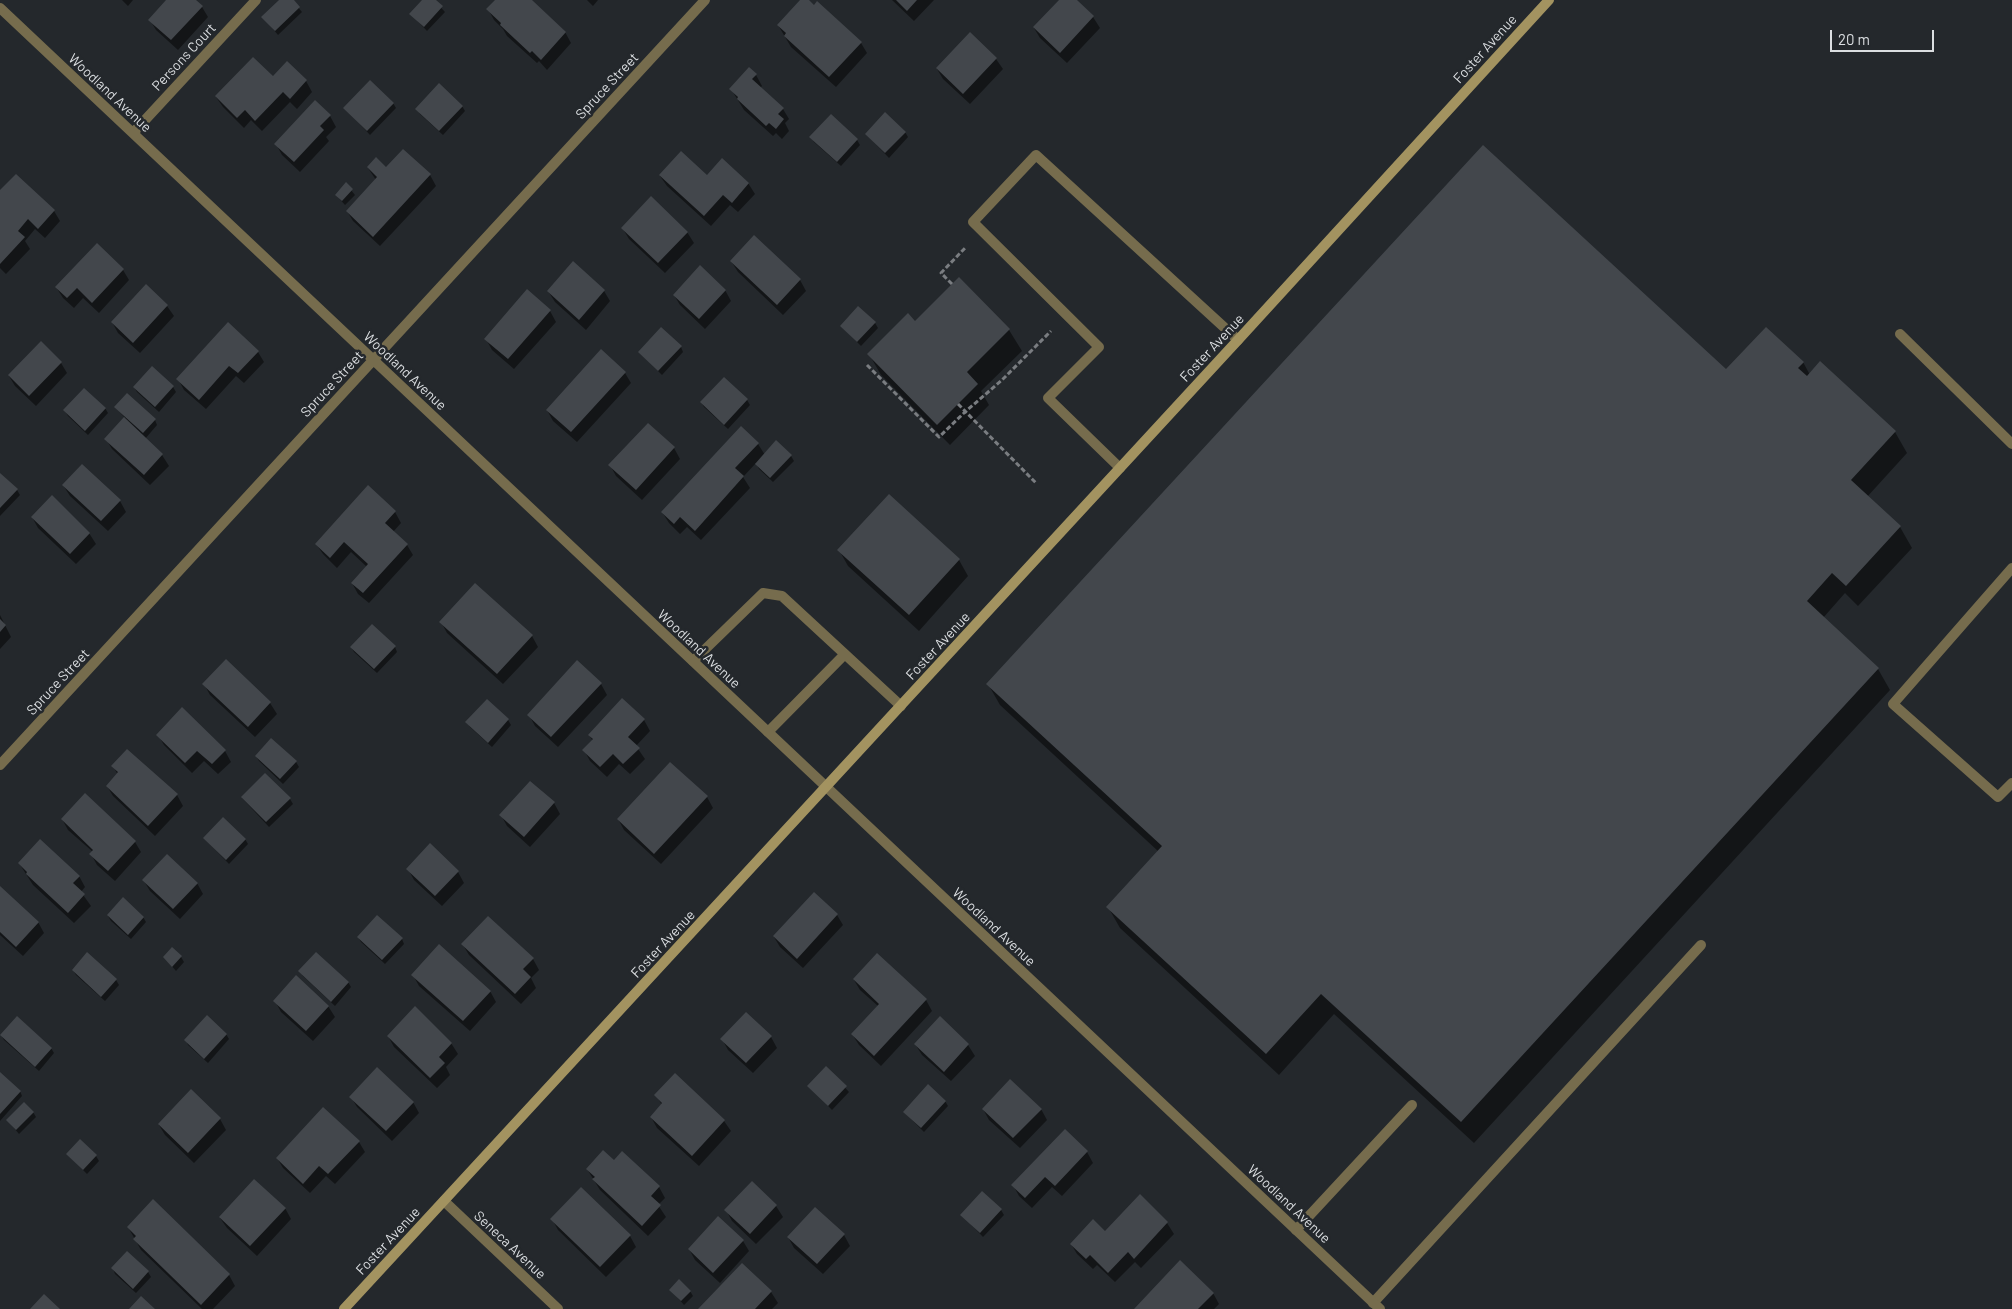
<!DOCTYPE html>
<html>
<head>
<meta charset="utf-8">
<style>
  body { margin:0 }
  #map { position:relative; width:2012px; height:1309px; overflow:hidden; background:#24282c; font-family:Barlow,sans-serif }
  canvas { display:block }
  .scale { position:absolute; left:1830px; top:30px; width:104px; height:22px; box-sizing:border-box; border:2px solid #dbdee1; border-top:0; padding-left:6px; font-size:15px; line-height:18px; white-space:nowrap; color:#dbdee1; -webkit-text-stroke:4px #24282c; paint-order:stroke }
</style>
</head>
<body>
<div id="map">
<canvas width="2012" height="1309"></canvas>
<div class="scale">20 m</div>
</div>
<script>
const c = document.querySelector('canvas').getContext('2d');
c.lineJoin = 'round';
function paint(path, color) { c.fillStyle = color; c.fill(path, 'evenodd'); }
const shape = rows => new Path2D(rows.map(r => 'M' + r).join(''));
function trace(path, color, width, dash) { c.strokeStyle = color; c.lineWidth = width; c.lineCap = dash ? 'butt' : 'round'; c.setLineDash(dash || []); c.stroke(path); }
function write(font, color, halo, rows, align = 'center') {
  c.font = font + ' Barlow,sans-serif'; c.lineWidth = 5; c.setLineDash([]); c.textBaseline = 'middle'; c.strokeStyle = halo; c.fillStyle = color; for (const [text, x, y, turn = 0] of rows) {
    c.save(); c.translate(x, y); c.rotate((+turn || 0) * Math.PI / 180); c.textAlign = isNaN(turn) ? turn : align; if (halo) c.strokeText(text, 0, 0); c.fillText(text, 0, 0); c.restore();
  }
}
paint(shape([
  [122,0,133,0,128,6],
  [168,0,194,0,202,7,208,17,178,50,156,30,150,20],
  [281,0,292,0,302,12,278,35,263,17],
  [424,0,434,0,445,12,427,31,411,14],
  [496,0,530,0,565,32,571,43,547,70,539,61,537,63,507,36,503,29,494,20,488,9],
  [587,0,598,0,593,6],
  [801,0,807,0,861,43,867,53,836,87,791,47,778,25],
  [892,0,934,0,914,21],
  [1060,0,1075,0,1093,17,1100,28,1067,63,1040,38,1034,28],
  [970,34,996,59,1003,69,970,104,943,79,937,69],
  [287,63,306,81,312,92,297,109,290,102,262,131,251,120,244,128,223,107,216,97,273,78],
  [756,75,762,86,760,88,783,109,789,119,785,123,789,131,782,139,776,133,773,136,744,110,731,89],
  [393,103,396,108,370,135,345,108],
  [462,106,465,111,443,135,420,114,417,109],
  [330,116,336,127,326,137,329,141,300,172,282,155,276,144],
  [905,132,908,137,889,158,866,134],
  [811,137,857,140,860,145,841,166,814,142],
  [368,168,430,175,436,186,380,246,353,221,347,211,376,180],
  [660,176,707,177,748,183,755,194,738,212,730,205,711,226,667,186],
  [346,184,355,195,345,205,336,195],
  [0,192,54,211,60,221,45,238,35,229,25,241,30,249,6,274,0,268],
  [623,229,687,232,694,243,665,273,629,239],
  [731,261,800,280,806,291,783,315,738,272],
  [123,270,129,280,99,313,83,298,74,308,63,298,56,287],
  [725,290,731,301,705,329,680,305,674,295],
  [548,291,604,291,610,301,586,330,555,302],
  [167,306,174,316,140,353,118,333,112,322],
  [550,311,556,322,514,369,492,350,486,339],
  [875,323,878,328,861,346,841,326],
  [915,323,1009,330,1022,351,981,391,989,405,950,445,881,375,869,354],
  [681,347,683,352,662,375,639,352],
  [258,352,264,362,244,383,236,376,206,409,184,390,178,379],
  [1803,362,1810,375,1895,432,1907,453,1867,497,1900,527,1912,548,1858,606,1845,593,1823,618,1878,669,1890,690,1474,1143,1334,1014,1279,1075,1120,928,1108,907,1159,852,1000,705,988,684,1727,371],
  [61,363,67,373,36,406,15,386,9,376],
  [152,368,173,387,176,392,159,412,137,392,134,387],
  [625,373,631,383,577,442,553,421,547,410],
  [747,400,750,405,728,429,704,407,701,402],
  [115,407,155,420,157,425,145,439,162,455,169,466,150,485,112,449,106,439,125,418],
  [105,408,108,413,88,435,68,416,65,411],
  [758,444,765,455,791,456,794,461,773,482,759,469,756,463,743,477,750,488,701,540,687,527,680,534,669,523,662,512],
  [674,448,680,459,642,500,616,476,610,465],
  [82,465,120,501,126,512,108,531,70,496,63,485],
  [0,475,17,490,20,495,0,516],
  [889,495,959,560,968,576,919,631,848,566,839,550],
  [395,512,401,523,393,532,407,545,413,555,369,603,358,594,352,583,367,567,351,552,337,568,323,554,316,544],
  [32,517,89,533,96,544,76,564,38,528],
  [0,615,11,637,0,649],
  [441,622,532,636,538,647,503,684,447,633],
  [351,647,395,647,397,652,377,673,354,652],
  [226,661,270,703,277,714,255,737,210,695,204,684],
  [601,684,607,695,558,747,535,726,529,715],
  [487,700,508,720,511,725,492,747,470,727,467,722],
  [182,709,225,751,231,762,218,774,204,761,192,773,164,745,158,735],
  [644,720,650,731,636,746,645,759,630,774,619,764,607,777,590,761,584,750,593,741,589,735],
  [271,740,296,762,299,767,283,784,259,761,256,756],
  [113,766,177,795,183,806,155,836,113,796,107,786,118,775],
  [707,797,713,808,661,864,624,830,618,819],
  [242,798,290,799,293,804,269,827],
  [554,803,560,814,530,847,507,826,501,815],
  [62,819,135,842,141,852,115,881,97,865,91,854,93,852,68,830],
  [204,838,245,839,248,844,229,864],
  [19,863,79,876,85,887,81,892,91,906,74,923,33,885],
  [408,869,458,872,464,883,442,906,414,880],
  [144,881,197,883,203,894,180,919,150,891],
  [0,887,38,922,44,933,23,956,0,935],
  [837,915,843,925,803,968,780,947,774,937],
  [108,916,143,917,146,922,131,939,111,921],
  [358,937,402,939,404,944,385,964,361,942],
  [463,945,533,959,539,970,531,978,536,988,521,1004,469,955],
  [164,957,181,957,184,962,176,971],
  [73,970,116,980,119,985,105,1001,76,975],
  [300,971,348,982,351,987,335,1006,303,976],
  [413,975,490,991,496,1002,470,1031,419,986],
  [854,980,926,1000,932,1011,881,1066,859,1045,852,1034,878,1006,860,990],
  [275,1001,328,1006,335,1017,313,1041,281,1012],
  [746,1013,771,1037,777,1048,753,1073,728,1050,722,1039],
  [940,1018,968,1045,975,1056,951,1081,922,1055,915,1044],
  [226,1034,229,1039,208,1063,188,1045,186,1040],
  [1,1035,51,1048,54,1053,39,1071,4,1040],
  [388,1036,451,1043,458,1054,446,1067,450,1075,437,1088,394,1047],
  [826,1067,849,1092,832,1110,809,1086],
  [0,1073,20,1091,22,1096,0,1121],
  [656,1095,724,1121,731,1131,699,1166,657,1128,651,1117,662,1105],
  [351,1097,413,1102,419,1113,392,1141,357,1107],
  [945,1101,948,1106,924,1132,904,1112],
  [983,1109,1041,1109,1047,1120,1020,1148,989,1120],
  [33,1112,36,1117,19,1134,8,1121],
  [220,1119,226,1130,194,1163,165,1135,159,1125],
  [1065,1130,1087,1152,1093,1163,1062,1196,1052,1187,1032,1208,1019,1196,1013,1185],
  [359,1142,365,1152,335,1184,326,1176,310,1193,283,1168,277,1158],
  [623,1153,659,1187,665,1198,658,1205,666,1217,648,1236,600,1190,587,1169,614,1162],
  [67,1154,96,1156,99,1161,87,1174],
  [752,1183,776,1206,783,1217,756,1244,732,1221,726,1210],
  [1140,1196,1167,1223,1174,1234,1141,1268,1135,1262,1115,1282,1097,1265,1093,1269,1077,1254,1071,1244,1105,1233],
  [153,1201,229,1275,235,1286,213,1309,202,1309,141,1250,128,1227],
  [285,1208,291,1219,257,1256,227,1228,220,1218],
  [1001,1210,1004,1215,983,1237,962,1215],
  [552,1219,630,1236,636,1247,606,1277,558,1230],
  [844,1235,850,1246,823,1274,794,1248,788,1237],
  [743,1241,749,1251,720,1283,695,1260,689,1249],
  [127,1253,148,1272,151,1277,136,1293,115,1274,113,1269],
  [742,1265,771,1292,778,1303,772,1309,700,1309],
  [671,1290,690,1291,693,1296,684,1305],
  [1213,1293,1219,1304,1214,1309,1136,1309]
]), '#0007');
paint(shape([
  [166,0,196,0,203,6,171,40,148,20],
  [279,0,294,0,300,7,275,31,261,17],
  [422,0,436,0,443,6,424,27,409,14],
  [495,0,532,0,566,32,541,60,532,51,530,53,500,25,501,23,486,9],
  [800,0,809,0,814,5,817,1,862,42,829,77,784,36,786,33,777,25],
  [896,0,917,0,907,11],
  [1059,0,1077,0,1094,16,1060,53,1033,27],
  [970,32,997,58,963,94,936,68],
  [253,57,273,76,287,61,307,80,290,99,283,92,255,121,245,110,237,118,215,96],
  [749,67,757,74,752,79,784,108,778,114,784,119,776,129,769,123,766,126,737,99,738,97,729,89],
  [370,80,394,103,367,131,343,108],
  [439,83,463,106,439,131,415,109],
  [315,100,331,115,320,126,324,130,294,162,274,144],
  [885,112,906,132,885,153,865,134],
  [831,114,858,139,837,162,809,137],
  [1483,145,1726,369,1766,327,1804,362,1798,368,1807,376,1820,361,1896,431,1851,480,1901,526,1846,586,1832,573,1807,601,1879,668,1461,1122,1321,994,1266,1054,1106,907,1162,846,986,684],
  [403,149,431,174,373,237,346,211,377,177,367,167,376,157,386,167],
  [681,151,707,175,722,158,749,183,732,203,723,195,704,216,659,175],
  [16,174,55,210,38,229,28,219,18,231,25,237,0,264,0,190],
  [346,182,353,189,342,201,335,195],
  [651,196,688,232,658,263,621,228],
  [754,235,801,279,777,305,730,261],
  [97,243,124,269,92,303,77,288,67,298,55,287],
  [573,261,605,290,579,320,547,291],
  [700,265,726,290,699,319,673,295],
  [959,277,1010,329,967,372,978,384,937,425,867,354,908,313,915,321],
  [146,284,168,305,133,343,111,322],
  [527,289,551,310,508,359,484,339],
  [858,306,876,322,857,342,840,326],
  [228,322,259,351,238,373,229,366,199,400,176,379],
  [661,327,682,346,658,371,638,352],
  [41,341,62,362,29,396,8,375],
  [601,349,626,372,571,432,546,410],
  [152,366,174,386,155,407,133,387],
  [724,377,748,399,724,425,700,402],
  [84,388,106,408,85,431,63,410],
  [127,393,156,419,143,433,114,407],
  [124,417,163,454,144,475,104,439],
  [648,423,675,447,636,490,608,465],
  [741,426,759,443,735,468,744,476,695,531,680,517,674,524,661,512],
  [776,440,792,455,770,478,755,464],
  [82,464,121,500,101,521,62,485],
  [0,473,18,489,0,508],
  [368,485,396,511,385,523,408,544,363,593,351,583,368,564,344,542,330,558,315,544],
  [889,494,960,559,909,615,837,550],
  [52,495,90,533,70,554,31,517],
  [475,583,533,635,497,674,439,622],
  [0,619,6,625,0,632],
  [372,624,396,646,374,669,350,647],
  [226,659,271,702,248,727,202,684],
  [577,660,602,683,551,737,527,715],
  [622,698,645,719,628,737,640,748,623,764,613,754,600,767,582,750,593,739,588,735],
  [487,699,509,719,488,743,465,722],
  [182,707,226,750,212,764,197,751,185,763,156,735],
  [271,738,297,761,280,779,255,756],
  [127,749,178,794,148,826,106,786,118,772,111,766],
  [670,762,708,796,654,854,617,819],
  [265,773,291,798,266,822,241,797],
  [530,781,555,802,524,837,499,815],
  [85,793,136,841,108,871,89,854,93,850,61,819],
  [223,817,246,839,226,860,203,838],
  [40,839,80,876,73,883,85,894,68,913,26,874,27,872,18,863],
  [430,843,459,871,435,896,406,869],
  [167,854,198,883,173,909,142,880],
  [0,886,39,922,16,947,0,932],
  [814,892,838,914,797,959,773,936],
  [123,897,144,917,128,935,107,915],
  [377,915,403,938,382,960,357,937],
  [488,916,534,958,523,969,531,977,515,994,461,944],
  [439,944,491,991,463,1021,411,975],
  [172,947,182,956,172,967,163,957],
  [87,952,117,979,101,997,72,970],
  [316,952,349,982,331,1002,298,971],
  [877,953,927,999,874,1056,851,1034,879,1004,853,979],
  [296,975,329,1006,306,1031,273,1001],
  [415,1006,452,1043,439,1057,445,1063,430,1078,387,1036],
  [746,1012,772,1036,746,1063,720,1039],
  [207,1015,227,1034,204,1059,184,1040],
  [17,1016,52,1048,35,1067,0,1035],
  [940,1016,969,1044,944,1072,914,1044],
  [826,1066,847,1086,828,1106,807,1086],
  [377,1067,414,1102,386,1131,349,1097],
  [0,1072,21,1091,0,1114],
  [675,1073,725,1120,692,1156,650,1117,662,1103,654,1095],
  [1010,1079,1042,1109,1013,1138,982,1109],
  [928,1084,946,1101,921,1128,903,1112],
  [191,1089,221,1118,188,1153,158,1124],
  [24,1102,34,1112,16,1130,6,1120],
  [323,1107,360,1141,328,1174,319,1166,303,1184,276,1158],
  [1065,1129,1088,1151,1055,1186,1045,1177,1025,1198,1011,1185],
  [80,1139,97,1155,83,1170,66,1154],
  [603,1150,614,1160,622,1151,660,1186,651,1196,661,1205,642,1226,592,1179,595,1177,586,1169],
  [254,1179,286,1208,250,1246,219,1217],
  [752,1181,777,1205,750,1234,724,1210],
  [581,1187,631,1235,600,1267,550,1219],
  [982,1191,1002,1209,980,1233,960,1215],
  [1140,1194,1168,1222,1134,1259,1128,1252,1108,1273,1090,1255,1086,1259,1070,1244,1093,1219,1105,1231],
  [153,1199,230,1274,201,1305,133,1239,136,1236,127,1227],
  [815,1207,845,1234,817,1264,787,1237],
  [718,1216,744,1240,713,1273,688,1249],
  [127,1251,149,1271,133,1289,111,1268],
  [1180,1260,1214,1293,1198,1309,1134,1309],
  [742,1263,772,1291,755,1309,698,1309],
  [679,1279,691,1291,681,1301,669,1290],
  [44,1294,60,1309,30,1309],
  [141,1296,155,1309,129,1309]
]), '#43474c');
trace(shape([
  [952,284,941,273,966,247],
  [867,365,939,437,965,412,1002,380,1051,331],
  [958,404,1037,484]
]), '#7a7d81', 3, [5, 2.5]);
trace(shape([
  [1900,334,2012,444],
  [1120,468,1048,398,1099,347,973,222,1036,155,1238,340],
  [2012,568,1893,704,1998,797,2012,783],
  [693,661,763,593,782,596,901,706],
  [768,732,845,654],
  [1296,1230,1412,1105],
  [1373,1303,1701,945]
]), '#766c4d', 10);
trace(shape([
  [0,8,1380,1309],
  [133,133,256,0],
  [0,765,705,0],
  [444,1201,558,1309]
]), '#766c4d', 10);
trace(shape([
  [344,1309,1238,340,1549,0]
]), '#a39360', 10);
write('14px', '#dbdee1', '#24282c', [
  ["Foster Avenue",1485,49,-48],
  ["Persons Court",184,57,-47],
  ["Spruce Street",607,86,-47],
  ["Woodland Avenue",110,93,43],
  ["Foster Avenue",1212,348,-47],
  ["Woodland Avenue",405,371,43],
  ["Spruce Street",332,384,-47],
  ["Foster Avenue",938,646,-47],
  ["Woodland Avenue",699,649,43],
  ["Spruce Street",58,682,-47],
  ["Woodland Avenue",994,927,43],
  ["Foster Avenue",663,944,-47],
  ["Woodland Avenue",1289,1204,43],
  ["Foster Avenue",388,1241,-47],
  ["Seneca Avenue",510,1245,43]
]);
</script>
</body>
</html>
